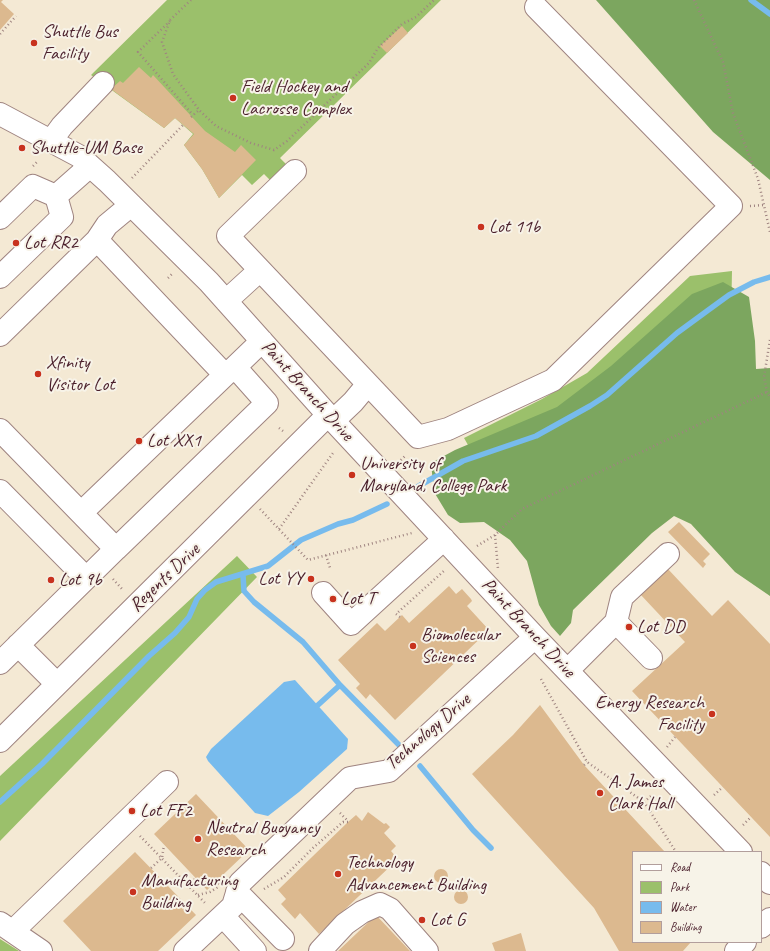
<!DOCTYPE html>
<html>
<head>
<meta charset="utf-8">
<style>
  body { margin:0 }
  #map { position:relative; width:770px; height:951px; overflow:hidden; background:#f4e9d4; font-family:Caveat,sans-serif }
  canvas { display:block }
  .legend { position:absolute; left:632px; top:851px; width:130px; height:92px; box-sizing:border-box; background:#f7f3e8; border:1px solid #b29e9c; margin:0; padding:5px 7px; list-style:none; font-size:12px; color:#4a1f2b }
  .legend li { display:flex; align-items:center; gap:8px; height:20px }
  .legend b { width:20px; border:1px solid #b29e9c }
</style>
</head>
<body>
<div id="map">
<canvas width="770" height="951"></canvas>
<ul class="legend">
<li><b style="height:5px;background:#fff"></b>Road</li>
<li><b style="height:11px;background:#9bc06b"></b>Park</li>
<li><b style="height:11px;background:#77bbed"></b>Water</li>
<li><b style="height:11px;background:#dcb98f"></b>Building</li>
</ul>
</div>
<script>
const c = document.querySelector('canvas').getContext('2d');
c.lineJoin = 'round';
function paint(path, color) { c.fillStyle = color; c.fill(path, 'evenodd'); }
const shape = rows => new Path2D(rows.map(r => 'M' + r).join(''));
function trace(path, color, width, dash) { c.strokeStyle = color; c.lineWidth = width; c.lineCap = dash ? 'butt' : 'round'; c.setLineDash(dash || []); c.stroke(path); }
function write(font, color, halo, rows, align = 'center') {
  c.font = font + ' Caveat,sans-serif'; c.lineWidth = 4; c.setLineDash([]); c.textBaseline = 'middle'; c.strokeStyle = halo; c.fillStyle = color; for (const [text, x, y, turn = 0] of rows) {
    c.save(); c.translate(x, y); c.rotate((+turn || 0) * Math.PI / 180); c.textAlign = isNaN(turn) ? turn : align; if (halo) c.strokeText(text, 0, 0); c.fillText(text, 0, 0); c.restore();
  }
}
paint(shape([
  [167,0,441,0,280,158,289,167,273,183,264,174,252,185,242,175,219,198,202,169,184,145,193,134,175,118,164,128,91,75],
  [732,271,730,371,496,494,464,438,542,399,587,373,690,276],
  [237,556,257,577,0,841,0,776],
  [0,939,19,951,0,951]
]), '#9bc06b');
paint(shape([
  [596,0,770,0,770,180,713,132],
  [723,282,749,297,755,341,756,369,770,368,770,596,735,572,691,524,674,516,652,533,573,610,571,623,560,636,551,626,539,605,527,561,510,540,484,522,460,523,448,515,434,492,431,463,455,450,557,407,611,366,692,294]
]), '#7ca65f');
paint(shape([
  [295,680,348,739,347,749,299,792,268,816,255,813,208,761,206,757,211,749,284,682]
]), '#77bbed');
trace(shape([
  [751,0,770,14],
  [417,487,463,461,536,436,590,406,607,395,677,333,707,311,729,295,754,282,770,277],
  [243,575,244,591,254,602,303,642,340,685,399,745],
  [318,705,340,685],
  [420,766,473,830,491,848],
  [0,802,42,764,149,656,175,633,189,617,197,599,205,590,216,582,268,566,301,540,338,524,353,520,387,504]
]), '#77bbed', 5.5);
paint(shape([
  [0,0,3,0,1,2,14,14,0,30],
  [402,26,408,33,387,53,380,46],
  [139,67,151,78,153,75,205,131,235,152,241,145,256,160,219,198,202,169,184,145,194,134,175,118,164,128,111,89,120,81,123,83],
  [679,522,710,554,703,561,706,564,703,568,668,532],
  [667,568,712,616,728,600,770,644,770,837,632,691,685,642,640,594],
  [449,586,456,594,462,589,471,599,472,601,467,606,489,630,395,720,370,694,366,699,356,688,360,684,338,660,377,623,385,631,402,615,409,623],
  [540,705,584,765,665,852,633,852,633,942,691,942,683,951,619,951,594,908,472,774,513,735],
  [196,794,249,850,207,890,154,834],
  [368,812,384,824,386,823,390,827,384,833,396,846,391,851,398,859,319,934,300,913,295,919,281,904,286,899,278,890,348,822,356,815,362,821],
  [135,852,196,915,158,951,91,951,63,921],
  '434 876a7 7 0 1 1 14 0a7 7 0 1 1-14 0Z',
  '454 897a7 7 0 1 1 14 0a7 7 0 1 1-14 0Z',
  [376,915,410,951,338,951],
  [521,933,526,951,495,951,492,943]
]), '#dcb98f');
const minor = shape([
  [0,114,79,156,107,181,209,282,328,415,535,637,741,852],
  [51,141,62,126,103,83],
  [295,171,228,236,368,384,353,402,333,421],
  [56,196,90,166],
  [0,218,33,186,56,196],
  [0,277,62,217,56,196],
  [226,301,260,270],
  [0,335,97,240,107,225,131,205],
  [235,367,262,341],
  [368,384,418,437,448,429,553,380,731,206,536,7],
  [0,430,116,549,267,403,235,367,225,375,97,240],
  [0,491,86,578],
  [81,513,225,375],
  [323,593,351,624,444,539],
  [616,622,622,597,668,554],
  [18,645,57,684],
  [0,663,116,549],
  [568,670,616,622,651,658],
  [0,741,328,415],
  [761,873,770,883],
  [237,892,283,939],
  [223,916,255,951],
  [0,923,41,951],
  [761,927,770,919],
  [13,931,167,782],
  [185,951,233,906,240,883,350,778,389,771,535,637],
  [320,951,345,924,362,912,380,904,390,909,427,951],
  [736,951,745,942]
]);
trace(minor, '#9f8480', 24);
trace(shape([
  [191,0,170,20,162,42,173,74,199,110,216,126,251,143,274,150,287,141,369,63,378,48,402,24,416,17,434,0],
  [694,0,723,62,733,113,758,179,770,232],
  [170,21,138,52,193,115],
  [0,34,16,16],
  [191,117,199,110],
  [33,166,37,162],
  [132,178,183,125],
  [750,206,764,205],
  [168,278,172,274],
  [770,340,764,377,767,392,770,397],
  [279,428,283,431],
  [398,463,405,456],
  [260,509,308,560,412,533],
  [279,529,333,453],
  [495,535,498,569],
  [477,546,495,535,522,509,767,392],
  [326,555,330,568],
  [113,579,122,589],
  [400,617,396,614,445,570],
  [541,679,587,762,644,802,676,852],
  [667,747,675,737],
  [584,765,587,762],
  [714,795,723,787],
  [644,802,651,796],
  [340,813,348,821],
  [743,825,751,817],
  [140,836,206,904],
  [151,868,162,858,164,845],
  [215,881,220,885],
  [189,886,195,879],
  [264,889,284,877,313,848,343,822,348,822],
  [198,895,210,892,218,887]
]), '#9f8480', 2.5, [1, 3]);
trace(minor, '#fff', 22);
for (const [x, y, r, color] of [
  [34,43,4,"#c8321e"],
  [233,98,4,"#c8321e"],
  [22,148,4,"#c8321e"],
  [481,227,4,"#c8321e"],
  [16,243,4,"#c8321e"],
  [38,374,4,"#c8321e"],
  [139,441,4,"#c8321e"],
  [352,475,4,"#c8321e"],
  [311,579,4,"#c8321e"],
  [51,580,4,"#c8321e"],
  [333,599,4,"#c8321e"],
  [629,627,4,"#c8321e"],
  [413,646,4,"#c8321e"],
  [712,714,4,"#c8321e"],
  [600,793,4,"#c8321e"],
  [132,811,4,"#c8321e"],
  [198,839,4,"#c8321e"],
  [338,874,4,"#c8321e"],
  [133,892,4,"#c8321e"],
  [422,920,4,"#c8321e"]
]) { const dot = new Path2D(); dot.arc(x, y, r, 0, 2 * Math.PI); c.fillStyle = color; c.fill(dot); trace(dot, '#f7f3e8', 1.5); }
write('19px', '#4a1f2b', '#f7f3e8', [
  ["Shuttle Bus",42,32],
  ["Facility",42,54],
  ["Field Hockey and",241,87],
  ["Lacrosse Complex",241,109],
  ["Shuttle-UM Base",30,148],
  ["Lot 11b",489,227],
  ["Lot RR2",24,243],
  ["Xfinity",46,363],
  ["Visitor Lot",46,385],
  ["Lot XX1",147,441],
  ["University of",360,464],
  ["Maryland, College Park",360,486],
  ["Lot YY",303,579,"right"],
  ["Lot 9b",59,580],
  ["Lot T",341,599],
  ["Lot DD",637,627],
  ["Biomolecular",421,635],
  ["Sciences",421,657],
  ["Energy Research",704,703,"right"],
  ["Facility",704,725,"right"],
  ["A. James",608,782],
  ["Clark Hall",608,804],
  ["Lot FF2",140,811],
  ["Neutral Buoyancy",206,828],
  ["Research",206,850],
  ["Technology",346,863],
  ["Advancement Building",346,885],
  ["Manufacturing",141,881],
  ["Building",141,903],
  ["Lot G",430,920]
], 'left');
write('19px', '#4a1f2b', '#f7f3e8', [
  ["Paint Branch Drive",307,391,48],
  ["Regents Drive",165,578,-44],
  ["Paint Branch Drive",528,628,47],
  ["Technology Drive",428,732,-41]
]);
</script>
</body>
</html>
